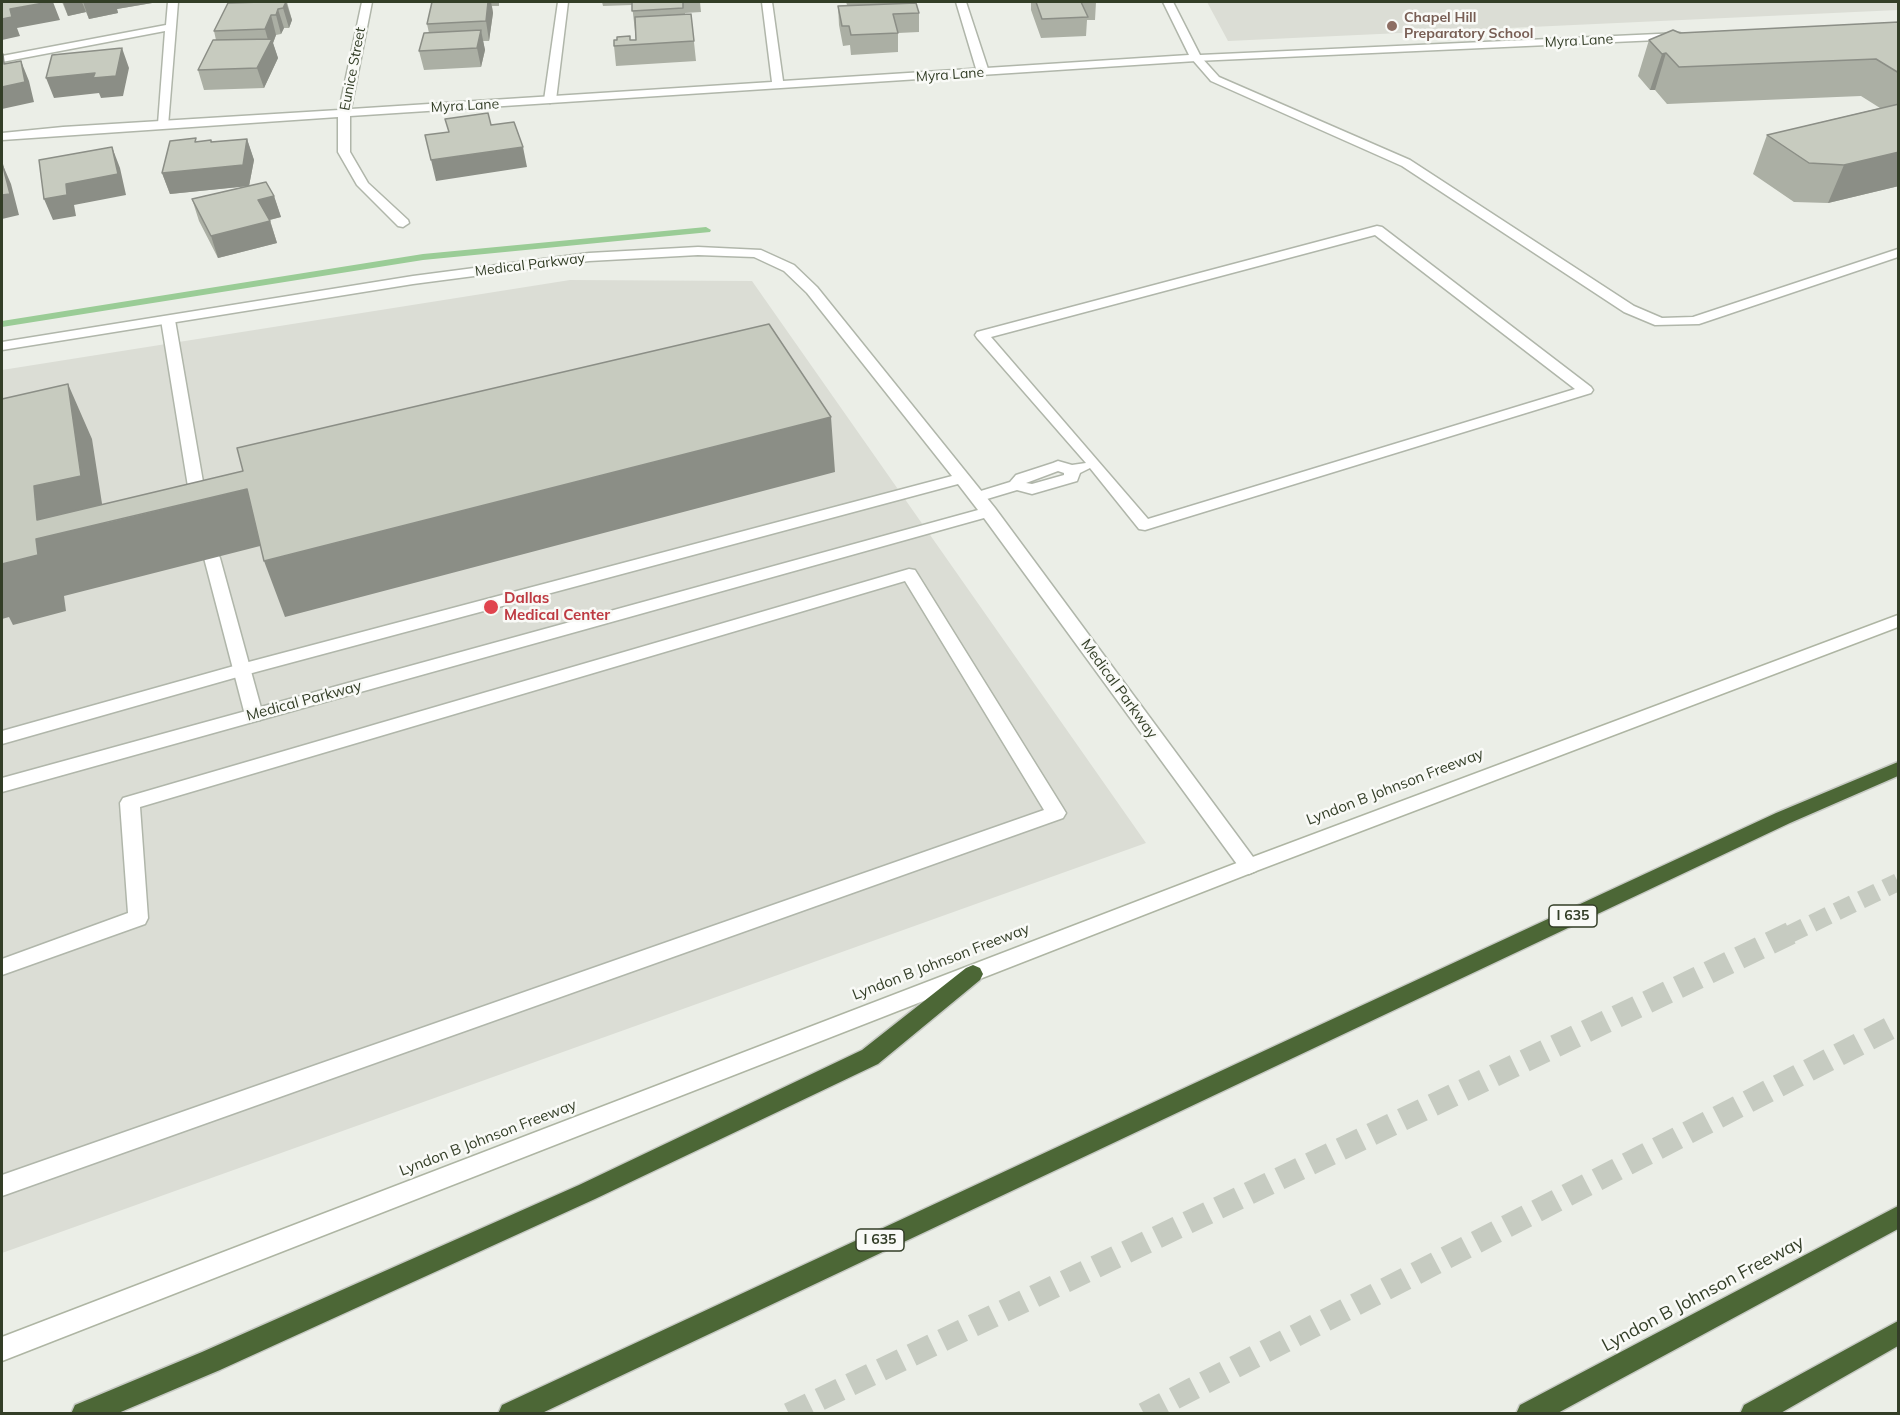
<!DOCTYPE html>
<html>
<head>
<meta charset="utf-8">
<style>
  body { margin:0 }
  #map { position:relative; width:1900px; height:1415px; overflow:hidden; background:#ebeee7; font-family:Mulish,sans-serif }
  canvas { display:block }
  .frame { position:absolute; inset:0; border:3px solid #333e27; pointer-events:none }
</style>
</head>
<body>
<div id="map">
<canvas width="1900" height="1415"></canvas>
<div class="frame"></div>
</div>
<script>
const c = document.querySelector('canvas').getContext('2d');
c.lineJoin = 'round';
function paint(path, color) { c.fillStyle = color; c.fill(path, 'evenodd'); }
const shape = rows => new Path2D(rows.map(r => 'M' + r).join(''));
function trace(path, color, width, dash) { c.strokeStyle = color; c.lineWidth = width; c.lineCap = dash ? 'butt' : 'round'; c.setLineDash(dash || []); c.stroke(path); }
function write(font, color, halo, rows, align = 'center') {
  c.font = font + ' Mulish,sans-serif'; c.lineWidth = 5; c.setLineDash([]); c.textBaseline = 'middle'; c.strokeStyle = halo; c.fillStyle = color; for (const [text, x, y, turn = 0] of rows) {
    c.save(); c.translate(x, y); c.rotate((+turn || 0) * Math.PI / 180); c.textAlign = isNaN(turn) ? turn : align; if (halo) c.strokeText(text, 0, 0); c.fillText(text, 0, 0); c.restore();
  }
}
paint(shape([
  [1207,2,1898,2,1898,10,1228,41],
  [570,280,752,281,1146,843,2,1253,2,370]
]), '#dbddd5');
paint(shape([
  [706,227,711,230,710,232,423,260,2,327,2,321,423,254,706,227]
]), '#9acc96');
trace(shape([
  [1788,935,1898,882]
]), '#c6cbc1', 18, [18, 9]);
trace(shape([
  [789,1414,1791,933],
  [1144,1414,1898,1024]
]), '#c6cbc1', 23, [23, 11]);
const service = shape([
  [168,2,178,2,168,126,164,128,158,124,165,31,2,62,2,56,166,25,168,2],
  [558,2,568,2,556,100,550,103,544,100,558,2],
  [956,2,966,2,989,72,987,74,983,75,977,72,956,2],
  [1196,55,1200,56,1219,77,1410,160,1634,306,1662,318,1693,317,1898,249,1898,257,1699,324,1655,325,1624,312,1402,166,1211,81,1191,58,1196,55],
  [1377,226,1382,227,1591,387,1593,390,1591,393,1145,530,1139,529,1090,468,1080,473,1077,481,1032,494,1017,490,977,502,969,497,971,494,1010,482,1016,475,1053,463,1058,461,1072,465,1086,463,977,338,975,335,977,332,1377,226],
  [1375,235,1575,389,1148,519,991,337,1375,235],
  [1058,471,1064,473,1064,475,1032,484,1026,483,1058,471],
  [168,316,175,320,207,505,199,510,191,505,161,320,168,316],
  [212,553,218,554,220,558,263,715,260,720,254,721,248,720,245,715,204,558,206,554,212,553],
  [909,569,915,570,1063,808,1066,813,1063,818,2,1196,2,1175,1044,810,905,581,140,807,148,918,145,924,2,975,2,959,128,913,120,803,123,798,909,569]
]);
const minor = shape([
  [362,2,372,2,351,109,772,82,762,2,772,2,783,81,1189,55,1163,2,1173,2,1200,55,1680,33,1685,36,1680,39,1196,61,350,116,350,152,368,183,408,220,409,223,403,227,398,226,357,185,338,152,338,117,2,140,2,133,63,127,339,110,362,2],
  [698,247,761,250,794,265,817,287,995,508,1256,861,1259,866,1256,871,1249,874,1242,871,984,518,2,792,2,778,978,510,958,484,241,676,2,744,2,731,241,664,952,476,807,293,784,271,754,257,698,255,589,261,413,284,2,350,2,342,413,276,589,253,698,247]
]);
const secondary = shape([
  [1898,615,1898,627,1256,871,2,1361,2,1337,1242,861,1898,615]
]);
const motorway = shape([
  [1898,762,1898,776,1790,823,540,1414,498,1414,502,1405,1776,813,1898,762],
  [973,965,980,968,983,974,980,980,878,1064,595,1199,220,1370,116,1414,71,1414,75,1405,202,1352,579,1185,862,1050,966,968,973,965],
  [1898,1206,1898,1229,1556,1414,1516,1414,1520,1405,1898,1206],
  [1898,1321,1898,1346,1779,1414,1740,1414,1744,1405,1898,1321]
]);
trace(service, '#b0b6aa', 3);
trace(minor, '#b0b6aa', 3);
trace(secondary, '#aeb5a3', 3);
trace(motorway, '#c6c9c3', 3);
paint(service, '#fff');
paint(minor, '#fff');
paint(secondary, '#fff');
paint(motorway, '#4c6736');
paint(shape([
  [62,2,158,2,117,9,118,13,89,19,86,12,68,16],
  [230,2,287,2,292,20,289,28,284,28,281,34,276,35,273,43,278,58,264,88,204,90,198,70,216,40,214,31,231,3],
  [432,2,499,2,499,6,492,6,493,13,489,41,483,41,485,50,481,67,424,70,419,51,429,33,427,24],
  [602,2,700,2,701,12,685,13,685,14,691,14,696,61,616,66,614,46,631,40,636,40,632,5,603,6],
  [834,2,895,2,895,3,919,13,919,32,898,33,898,52,851,55,850,45,843,46,839,25,838,6,847,5,846,2,834,3],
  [1031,2,1096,2,1095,20,1087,20,1086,36,1041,38,1031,10],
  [1899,22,1899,186,1828,203,1794,202,1753,174,1767,135,1880,108,1861,96,1667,104,1655,90,1650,90,1638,76,1649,40,1680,33],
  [247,139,254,160,249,186,274,196,281,217,270,220,277,243,218,258,199,221,192,199,248,186,170,194,162,173,197,142,211,140,212,142]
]), '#abafa4');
paint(shape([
  [49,2,53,2,60,20,17,28,20,36,2,40,2,19,10,9],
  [63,2,82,2,86,12,68,16],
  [83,2,158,2,117,9,118,13,89,19],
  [286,2,292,20,289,28,283,8],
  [488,2,491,2,493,13,489,41,486,21],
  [278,9,284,28,281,34,276,15],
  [271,15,276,35,273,43,278,58,264,88,257,68,269,44,265,29],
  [481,30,485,50,481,67,477,48],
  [122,48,129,68,123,96,101,98,99,93,54,98,46,78],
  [1666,53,1655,90,1650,90,1662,54],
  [21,61,29,81,34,102,2,109,2,87],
  [247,139,254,160,249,186,170,194,162,173],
  [112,147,120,168,126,195,74,205,76,216,53,220,44,199,66,184],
  [523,147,527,167,436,181,431,160],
  [1899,152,1899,186,1828,203,1844,165],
  [2,163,11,184,19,215,2,219],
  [274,196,281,217,265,221,258,200],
  [270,221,277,243,218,258,211,236],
  [68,384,92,439,105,523,247,489,268,544,64,596,66,611,13,625,9,617,2,619,2,564,36,539,37,520,34,486],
  [831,417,835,472,285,617,264,561]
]), '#8b8e86');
const building = shape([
  [2,2,49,2,10,9,12,17,2,19,2,2],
  [262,2,286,2,283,8,278,9,276,15,271,15,265,29,214,31,228,3,262,2],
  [432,2,488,2,486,21,427,24,432,2],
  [632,2,683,2,683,8,632,11,632,2],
  [1036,2,1081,2,1088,17,1042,19,1036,2],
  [916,3,919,13,893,14,898,33,851,35,849,26,842,26,838,6,916,3],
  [691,14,694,41,614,46,614,40,617,40,617,37,630,36,630,40,636,40,635,17,691,14],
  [1899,22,1899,73,1876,59,1679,67,1666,53,1662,54,1649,40,1673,30,1680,33,1899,22],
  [481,30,477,48,419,51,424,33,481,30],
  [272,39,257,68,198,70,213,40,272,39],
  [122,48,116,76,93,78,95,73,46,78,52,55,122,48],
  [3,54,4,64,21,61,25,82,2,87,2,54,3,54],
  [1899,104,1899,152,1844,165,1809,163,1767,135,1899,104],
  [488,113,491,125,514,122,523,147,431,160,425,135,449,132,445,119,488,113],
  [196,138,195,142,211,140,211,142,247,139,243,165,162,173,170,141,196,138],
  [112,147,118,174,66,184,67,195,44,199,39,160,112,147],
  [2,163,10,194,2,195,2,163],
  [266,182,274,196,258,200,270,221,211,236,192,199,266,182],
  [769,324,831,417,264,561,247,489,36,539,38,555,2,564,2,399,68,384,81,476,34,486,37,520,243,471,237,448,769,324]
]);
paint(building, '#c7cbbf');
trace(building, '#8b8e86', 1.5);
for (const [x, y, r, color] of [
  [1392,26,6,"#8d6e63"],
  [491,607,8,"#e0444e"]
]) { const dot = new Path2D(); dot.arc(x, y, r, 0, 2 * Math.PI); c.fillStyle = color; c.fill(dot); trace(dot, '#f9faf7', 2); }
write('bold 14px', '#785e54', '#f9faf7', [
  ["Chapel Hill",1404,18],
  ["Preparatory School",1404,34]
], 'left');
write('14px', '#333e27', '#f9faf7', [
  ["Myra Lane",1579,41,-3],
  ["Eunice Street",353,69,-79],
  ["Myra Lane",950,75,-4],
  ["Myra Lane",465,106,-3],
  ["Medical Parkway",530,265,-7]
]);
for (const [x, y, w] of [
  [1573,916,48],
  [880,1240,48]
]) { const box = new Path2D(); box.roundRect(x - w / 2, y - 11, w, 22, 4.5); c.fillStyle = '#f9faf7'; c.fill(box); trace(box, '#333e27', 1.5); }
write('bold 14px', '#333e27', null, [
  ["I 635",1573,916],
  ["I 635",880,1240]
]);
write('bold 15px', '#be3a42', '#f9faf7', [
  ["Dallas",504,598],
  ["Medical Center",504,615]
], 'left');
write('15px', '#333e27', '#f9faf7', [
  ["Medical Parkway",1119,689,54],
  ["Medical Parkway",304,701,-15],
  ["Lyndon B Johnson Freeway",1395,787,-21],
  ["Lyndon B Johnson Freeway",941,962,-21],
  ["Lyndon B Johnson Freeway",488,1138,-21]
]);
write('18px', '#333e27', '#f9faf7', [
  ["Lyndon B Johnson Freeway",1703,1294,-28]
]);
</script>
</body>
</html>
